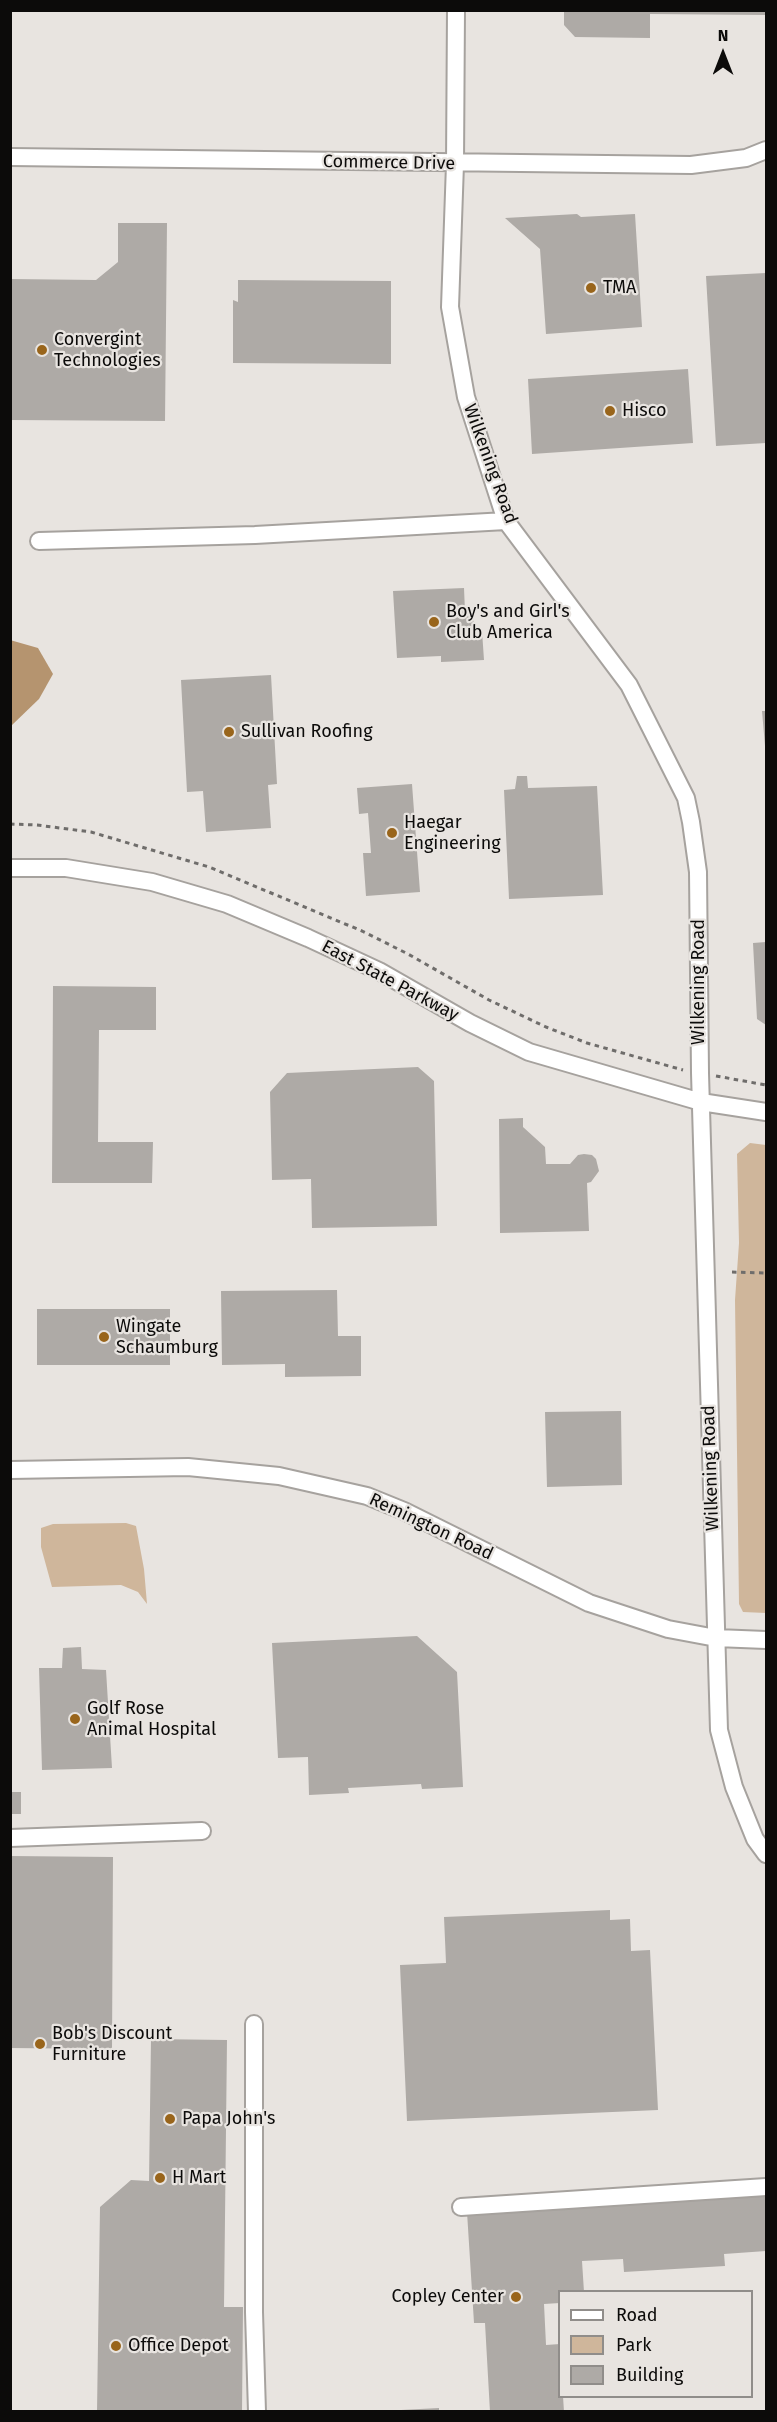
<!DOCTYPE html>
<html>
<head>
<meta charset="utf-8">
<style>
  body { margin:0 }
  #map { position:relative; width:777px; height:2422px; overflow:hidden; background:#e8e4e0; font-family:"Fira Sans",sans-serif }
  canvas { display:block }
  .frame { position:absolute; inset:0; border:12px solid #0c0b0a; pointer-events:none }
  .legend { position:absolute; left:558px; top:2290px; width:195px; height:108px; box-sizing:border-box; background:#e8e4e0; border:2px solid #908d8a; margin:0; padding:8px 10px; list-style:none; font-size:18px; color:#0c0b0a }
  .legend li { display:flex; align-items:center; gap:12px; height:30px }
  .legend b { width:30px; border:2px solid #908d8a }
  .north { position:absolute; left:693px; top:24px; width:60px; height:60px; -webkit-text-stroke:4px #e8e4e0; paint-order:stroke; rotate:0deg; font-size:16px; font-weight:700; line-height:24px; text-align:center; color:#0c0b0a }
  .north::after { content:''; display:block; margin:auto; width:21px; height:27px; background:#0c0b0a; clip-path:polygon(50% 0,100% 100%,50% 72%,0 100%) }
</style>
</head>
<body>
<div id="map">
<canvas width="777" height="2422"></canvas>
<div class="frame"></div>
<ul class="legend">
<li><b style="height:8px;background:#fff"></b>Road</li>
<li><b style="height:16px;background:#cfb69b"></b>Park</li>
<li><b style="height:16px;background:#aeaaa6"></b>Building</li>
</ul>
<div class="north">N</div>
</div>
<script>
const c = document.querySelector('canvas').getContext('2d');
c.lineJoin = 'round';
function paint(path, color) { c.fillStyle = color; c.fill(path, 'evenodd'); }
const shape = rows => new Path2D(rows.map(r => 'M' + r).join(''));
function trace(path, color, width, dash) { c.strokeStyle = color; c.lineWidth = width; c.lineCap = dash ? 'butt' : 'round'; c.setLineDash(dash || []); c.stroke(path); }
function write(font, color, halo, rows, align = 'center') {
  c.font = font + ' "Fira Sans",sans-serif'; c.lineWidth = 4.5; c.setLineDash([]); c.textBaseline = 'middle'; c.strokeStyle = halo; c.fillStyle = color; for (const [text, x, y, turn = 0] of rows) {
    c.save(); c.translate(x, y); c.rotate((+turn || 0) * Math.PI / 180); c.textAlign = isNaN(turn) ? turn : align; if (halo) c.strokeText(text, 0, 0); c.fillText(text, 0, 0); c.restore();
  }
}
paint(shape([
  [750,1143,766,1145,766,1613,743,1612,739,1604,735,1300,739,1243,737,1154],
  [126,1523,136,1526,144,1569,147,1604,138,1592,121,1585,52,1587,41,1547,41,1528,53,1524]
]), '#cfb69b');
paint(shape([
  [10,640,38,648,53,674,39,699,11,726]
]), '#b5946f');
paint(shape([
  [564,10,766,10,766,15,650,14,650,38,575,37,564,25],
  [577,214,581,217,635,214,642,327,546,334,540,249,505,218],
  [118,223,167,223,165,421,10,420,10,279,96,280,118,262],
  [766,273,766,443,716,446,706,276],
  [238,280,391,281,391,364,233,363,233,300,238,302],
  [688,369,693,443,532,454,528,379],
  [464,588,465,612,473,611,474,632,482,631,484,660,441,662,441,656,397,658,393,591],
  [271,675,277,784,268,785,271,828,206,832,203,791,187,792,181,680],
  [762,711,766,711,766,746,765,746],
  [517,776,527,776,528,788,597,786,603,895,509,899,504,790,515,789],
  [412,784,420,892,366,896,363,853,371,853,368,813,359,814,357,788],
  [766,942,766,1025,757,1019,753,943],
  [53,986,156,987,156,1030,99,1030,98,1142,153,1142,152,1183,52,1183],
  [418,1067,434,1081,437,1226,312,1228,311,1179,272,1180,270,1092,287,1073],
  [523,1118,523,1127,545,1147,546,1164,570,1164,578,1155,584,1154,592,1155,596,1159,599,1171,591,1182,587,1183,589,1231,500,1233,499,1119],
  [337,1290,338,1336,361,1336,361,1376,285,1377,285,1364,222,1365,221,1291],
  [37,1309,170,1309,170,1365,37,1365],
  [621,1411,622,1485,547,1487,545,1412],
  [417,1636,457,1672,463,1787,422,1789,421,1784,348,1788,349,1793,309,1795,308,1757,278,1758,272,1643],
  [81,1647,82,1669,106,1670,112,1768,42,1770,39,1668,62,1668,63,1648],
  [10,1792,21,1792,21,1814,10,1814],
  [10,1856,113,1857,112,2049,10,2048],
  [610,1910,610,1920,630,1919,631,1951,650,1950,658,2110,407,2121,400,1965,446,1963,444,1917],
  [151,2039,227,2040,224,2307,243,2307,242,2412,97,2412,100,2207,131,2180,149,2181],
  [766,2194,766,2251,724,2254,725,2266,624,2272,623,2259,582,2261,584,2292,560,2292,560,2303,544,2304,546,2345,560,2344,560,2396,563,2396,564,2412,490,2412,485,2323,474,2323,467,2212],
  [439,2408,439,2412,401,2412,401,2410]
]), '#aeaaa6');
const minor = shape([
  [456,10,455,164,450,307,466,397,506,521,629,685,686,798,691,822,698,872,700,1073,719,1730,734,1787,755,1839,766,1854],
  [10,157,691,165,746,158,766,150],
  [39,541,255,535,506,521],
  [10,868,66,868,152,882,227,904,308,938,379,971,470,1023,529,1052,701,1102,766,1112],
  [10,1470,188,1467,279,1476,367,1496,404,1511,589,1603,668,1629,716,1638,766,1640],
  [10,1838,202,1831],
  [254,2024,254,2312,257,2412],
  [461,2207,766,2187]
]);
trace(minor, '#a6a29e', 20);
trace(shape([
  [10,824,37,825,91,832,209,867,362,931,408,954,489,1000,546,1027,587,1043,683,1070],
  [716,1076,766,1085],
  [732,1272,766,1273]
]), '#6f6d6b', 3, [4.5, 4.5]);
trace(minor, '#fff', 16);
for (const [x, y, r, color] of [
  [591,288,6,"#99651b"],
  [42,350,6,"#99651b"],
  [610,411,6,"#99651b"],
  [434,622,6,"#99651b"],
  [229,732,6,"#99651b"],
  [392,833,6,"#99651b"],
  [104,1337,6,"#99651b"],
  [75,1719,6,"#99651b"],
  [40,2044,6,"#99651b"],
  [170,2119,6,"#99651b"],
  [160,2178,6,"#99651b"],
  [516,2297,6,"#99651b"],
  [116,2346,6,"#99651b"]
]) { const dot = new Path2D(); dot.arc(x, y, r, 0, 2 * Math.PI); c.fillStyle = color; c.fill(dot); trace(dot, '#e8e4e0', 2); }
write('18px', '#0c0b0a', '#e8e4e0', [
  ["Commerce Drive",389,163,1],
  ["Wilkening Road",490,464,70],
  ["East State Parkway",390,981,28],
  ["Wilkening Road",699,982,-90],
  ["Wilkening Road",711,1468,-92],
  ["Remington Road",431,1527,25]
]);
write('18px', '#0c0b0a', '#e8e4e0', [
  ["TMA",603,288],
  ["Convergint",54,340],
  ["Technologies",54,361],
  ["Hisco",622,411],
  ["Boy's and Girl's",446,612],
  ["Club America",446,633],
  ["Sullivan Roofing",241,732],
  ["Haegar",404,823],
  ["Engineering",404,844],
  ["Wingate",116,1327],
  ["Schaumburg",116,1348],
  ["Golf Rose",87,1709],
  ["Animal Hospital",87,1730],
  ["Bob's Discount",52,2034],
  ["Furniture",52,2055],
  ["Papa John's",182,2119],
  ["H Mart",172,2178],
  ["Copley Center",504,2297,"right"],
  ["Office Depot",128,2346]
], 'left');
</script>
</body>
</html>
